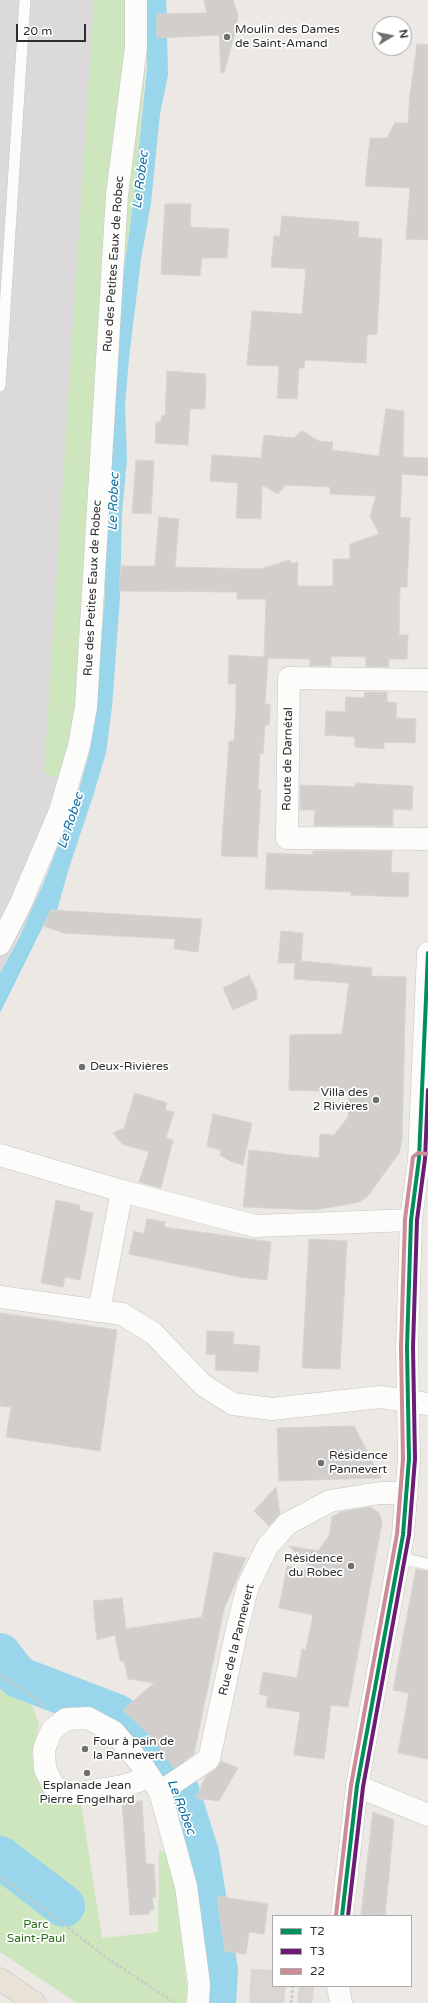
<!DOCTYPE html>
<html>
<head>
<meta charset="utf-8">
<style>
  body { margin:0 }
  #map { position:relative; width:428px; height:2003px; overflow:hidden; background:#ece8e4; font-family:"Varela Round",sans-serif }
  canvas { display:block }
  .legend { position:absolute; left:272px; top:1915px; width:140px; height:72px; box-sizing:border-box; background:#fff; border:1px solid #ababab; margin:0; padding:5px 7px; list-style:none; font-size:12px; color:#2e2e2e }
  .legend li { display:flex; align-items:center; gap:8px; height:20px }
  .legend b { width:20px; border:1px solid #ababab }
  .north { position:absolute; left:372px; top:16px; width:40px; height:40px; box-sizing:border-box; background:#fff; border:1px solid #ababab; border-radius:50%; rotate:80deg; font-size:11px; font-weight:700; line-height:16px; text-align:center; color:#2e2e2e }
  .north::after { content:''; display:block; margin:auto; width:14px; height:18px; background:#706f6e; clip-path:polygon(50% 0,100% 100%,50% 72%,0 100%) }
  .scale { position:absolute; left:16px; top:24px; width:70px; height:18px; box-sizing:border-box; border:2px solid #2e2e2e; border-top:0; padding-left:5px; font-size:12px; line-height:14px; white-space:nowrap; color:#2e2e2e; -webkit-text-stroke:3px #fff; paint-order:stroke }
</style>
</head>
<body>
<div id="map">
<canvas width="428" height="2003"></canvas>
<ul class="legend">
<li><b style="height:5px;background:#008f5c"></b>T2</li>
<li><b style="height:5px;background:#6d1c75"></b>T3</li>
<li><b style="height:5px;background:#cc8c95"></b>22</li>
</ul>
<div class="north">N</div>
<div class="scale">20 m</div>
</div>
<script>
const c = document.querySelector('canvas').getContext('2d');
c.lineJoin = 'round';
function paint(path, color) { c.fillStyle = color; c.fill(path, 'evenodd'); }
const shape = rows => new Path2D(rows.map(r => 'M' + r).join(''));
function trace(path, color, width, dash) { c.strokeStyle = color; c.lineWidth = width; c.lineCap = dash ? 'butt' : 'round'; c.setLineDash(dash || []); c.stroke(path); }
function write(font, color, halo, rows, align = 'center') {
  c.font = font + ' "Varela Round",sans-serif'; c.lineWidth = 3.5; c.setLineDash([]); c.textBaseline = 'middle'; c.strokeStyle = halo; c.fillStyle = color; for (const [text, x, y, turn = 0] of rows) {
    c.save(); c.translate(x, y); c.rotate((+turn || 0) * Math.PI / 180); c.textAlign = isNaN(turn) ? turn : align; if (halo) c.strokeText(text, 0, 0); c.fillText(text, 0, 0); c.restore();
  }
}
paint(shape([
  [0,0,94,0,44,772,80,785,32,910,0,973]
]), '#dcd9db');
paint(shape([
  [94,0,145,0,147,53,134,197,120,299,105,532,105,597,95,712,89,754,80,785,44,773],
  [0,1687,33,1707,39,1725,32,1754,37,1778,56,1800,81,1803,102,1938,158,1932,159,1850,175,1857,187,1991,186,2003,77,2003,0,1952]
]), '#cee6be');
paint(shape([
  [251,1969,273,1970,273,1986,286,1986,284,2003,249,2003],
  [299,1986,314,1986,312,2003,297,2003]
]), '#dad6d2');
paint(shape([
  [145,0,166,0,167,14,157,14,157,37,167,37,168,75,160,114,151,203,141,259,129,358,125,405,127,459,122,513,120,598,112,707,106,753,94,793,69,868,57,910,51,910,0,1013,0,973,19,938,44,882,78,794,89,754,95,712,105,597,105,532,120,299,134,197,147,67]
]), '#99d6ec');
trace(shape([
  [0,1654,18,1677,117,1715,171,1776,179,1793,198,1853,217,1970,215,2003],
  [0,1857,64,1906]
]), '#99d6ec', 42);
const building = shape([
  [204,0,233,0,238,15,237,26,224,73,221,72,219,35,157,38,157,14,207,13,204,0],
  [417,44,428,45,428,240,406,239,410,188,365,186,370,138,387,138,395,123,408,123,410,95,417,44],
  [165,204,191,204,190,227,229,229,227,258,202,258,200,276,161,274,165,204],
  [282,216,359,222,358,237,382,239,377,334,367,335,366,363,305,360,304,368,299,368,297,399,277,398,279,366,247,365,252,311,302,314,306,269,271,267,274,236,280,236,282,216],
  [167,371,206,374,205,409,190,409,188,445,155,443,156,422,161,422,162,415,165,416,167,371],
  [386,409,404,411,403,457,428,458,428,476,402,474,400,517,410,518,407,587,400,587,399,635,408,635,407,659,389,659,388,667,366,667,366,657,331,656,331,666,310,666,310,659,268,658,265,704,270,704,270,714,269,725,265,725,263,754,260,753,258,789,261,790,257,857,221,856,229,741,234,741,236,712,236,684,228,684,229,655,264,657,266,599,237,599,237,592,119,591,121,566,155,566,159,517,179,519,175,567,260,569,290,560,292,564,298,561,297,586,333,586,333,559,350,559,350,544,379,534,370,516,376,496,330,494,330,487,285,485,278,494,262,485,261,519,236,518,238,483,210,481,212,455,261,458,264,435,294,438,302,431,319,441,333,442,332,450,379,456,386,409],
  [136,460,154,461,151,514,132,513,136,460],
  [365,692,387,692,387,702,397,703,396,718,416,719,415,743,384,742,384,749,355,747,355,737,325,735,326,711,345,712,346,697,364,698,365,692],
  [356,783,413,786,412,810,393,809,393,826,314,826,315,810,300,810,300,785,355,787,356,783],
  [313,851,392,851,391,872,409,873,408,897,351,895,351,892,265,889,267,853,313,855,313,851],
  [51,910,202,919,198,952,174,949,175,939,64,933,43,926,51,910],
  [281,931,303,933,301,961,372,968,371,976,406,977,402,1140,399,1153,367,1197,359,1202,315,1210,243,1207,249,1150,319,1158,320,1134,334,1135,348,1117,349,1092,289,1090,290,1035,342,1034,349,983,294,979,295,963,278,963,281,931],
  [249,975,257,992,257,999,233,1010,223,988,249,975],
  [135,1093,167,1103,165,1110,174,1112,166,1138,173,1140,161,1188,139,1182,149,1152,122,1144,113,1133,124,1128,135,1093],
  [213,1114,252,1123,243,1165,230,1161,220,1155,221,1150,207,1146,213,1114],
  [56,1200,80,1205,79,1210,93,1213,80,1280,65,1277,63,1287,41,1283,56,1200],
  [147,1219,165,1222,164,1227,271,1242,267,1280,240,1277,129,1254,134,1231,144,1234,147,1219],
  [309,1239,347,1241,340,1369,302,1368,309,1239],
  [0,1313,117,1330,100,1451,6,1437,11,1407,0,1406,0,1313],
  [207,1331,234,1332,233,1344,260,1346,258,1372,215,1370,216,1355,206,1354,207,1331],
  [354,1426,381,1478,279,1481,277,1428,354,1426],
  [276,1487,280,1514,269,1526,254,1511,276,1487],
  [370,1507,379,1513,382,1522,348,1707,331,1705,324,1759,294,1755,300,1712,266,1707,268,1696,259,1694,263,1672,297,1678,302,1649,306,1650,313,1615,279,1608,287,1566,313,1571,289,1546,318,1551,329,1536,332,1517,341,1512,370,1507],
  [214,1552,246,1558,224,1609,194,1754,174,1768,151,1736,123,1710,154,1683,128,1679,124,1661,120,1661,115,1635,97,1640,93,1601,122,1598,126,1629,202,1617,214,1552],
  [416,1569,428,1571,428,1759,398,1753,409,1693,393,1690,416,1569],
  [221,1761,238,1768,219,1801,196,1798,206,1776,216,1769,221,1761],
  [142,1801,146,1864,154,1864,156,1897,152,1898,154,1910,150,1910,150,1914,130,1915,122,1802,142,1801],
  [373,1812,394,1820,385,1916,361,1914,373,1812],
  [217,1896,268,1904,264,1934,249,1932,246,1954,225,1951,217,1896]
]);
paint(building, '#d1cecb');
trace(building, '#d7d4d0', 1);
const service = shape([
  [0,386,25,0],
  [400,1558,428,1564]
]);
const minor = shape([
  [428,680,289,678,287,838,428,839],
  [0,944,20,905,60,811,79,746,86,707,117,195,136,47,136,0],
  [99,1311,122,1191],
  [407,1401,428,1404],
  [150,1777,123,1786,73,1794,54,1787,45,1769,44,1749,52,1730,66,1719,88,1718,114,1732,142,1765,160,1792,186,1886,199,1984,198,2003],
  [357,1786,428,1815],
  [160,1792,209,1759,237,1629,248,1586,267,1547,287,1524,330,1501,380,1493,406,1493]
]);
const tertiary = shape([
  [0,1155,122,1191,255,1226,411,1220],
  [0,1297,122,1314,153,1333,203,1385,233,1404,272,1409,380,1397,407,1401],
  [342,1916,357,1786,403,1535,409,1459,407,1347,411,1220,419,1159,428,953],
  [338,1986,341,2003]
]);
const trunk = shape([
  [0,1979,35,2003]
]);
trace(service, '#c5c4c5', 12);
trace(minor, '#c5c4c5', 23);
trace(tertiary, '#c5c4c5', 23);
trace(trunk, '#c6c5c4', 23);
trace(shape([
  [0,1675,38,1700,45,1708],
  [0,1876,110,1960,175,2003],
  [291,2003,293,1986]
]), '#c9c9c8', 2.5, [3, 2]);
trace(service, '#fcfcfb', 11);
trace(minor, '#fcfcfb', 22);
trace(tertiary, '#fcfcfb', 22);
trace(trunk, '#e9e2d6', 22);
trace(shape([
  [342,1916,357,1786,403,1535,409,1459,407,1347,411,1220,419,1159,428,953]
]), '#008f5c', 4);
trace(shape([
  [348,1916,363,1787,409,1535,415,1459,413,1347,417,1220,425,1159,428,1090]
]), '#6d1c75', 4);
trace(shape([
  [336,1915,351,1785,397,1534,403,1459,401,1347,405,1219,413,1157,418,1153,428,1154]
]), '#cc8c95', 4);
for (const [x, y, r, color] of [
  [227,37,4,"#706f6e"],
  [82,1067,4,"#706f6e"],
  [376,1100,4,"#706f6e"],
  [321,1463,4,"#706f6e"],
  [351,1566,4,"#706f6e"],
  [85,1749,4,"#706f6e"],
  [87,1773,4,"#706f6e"]
]) { const dot = new Path2D(); dot.arc(x, y, r, 0, 2 * Math.PI); c.fillStyle = color; c.fill(dot); trace(dot, '#fff', 1.5); }
write('12px', '#2e2e2e', '#fff', [
  ["Moulin des Dames",235,30],
  ["de Saint-Amand",235,44],
  ["Deux-Rivières",90,1067],
  ["Villa des",368,1093,"right"],
  ["2 Rivières",368,1107,"right"],
  ["Résidence",329,1456],
  ["Pannevert",329,1470],
  ["Résidence",343,1559,"right"],
  ["du Robec",343,1573,"right"],
  ["Four à pain de",93,1742],
  ["la Pannevert",93,1756],
  ["Esplanade Jean",87,1786,"center"],
  ["Pierre Engelhard",87,1800,"center"]
], 'left');
write('12px', '#2e2e2e', '#fff', [
  ["Rue des Petites Eaux de Robec",114,264,-86],
  ["Rue des Petites Eaux de Robec",93,588,-87],
  ["Route de Darnétal",288,759,-89],
  ["Rue de la Pannevert",237,1640,-76]
]);
write('12px', '#2c6e1b', '#fff', [
  ["Parc",36,1925],
  ["Saint-Paul",36,1939]
]);
write('italic 13px', '#0d6fa3', '#fff', [
  ["Le Robec",141,180,-83],
  ["Le Robec",114,502,-88],
  ["Le Robec",71,821,-72],
  ["Le Robec",181,1807,69]
]);
</script>
</body>
</html>
